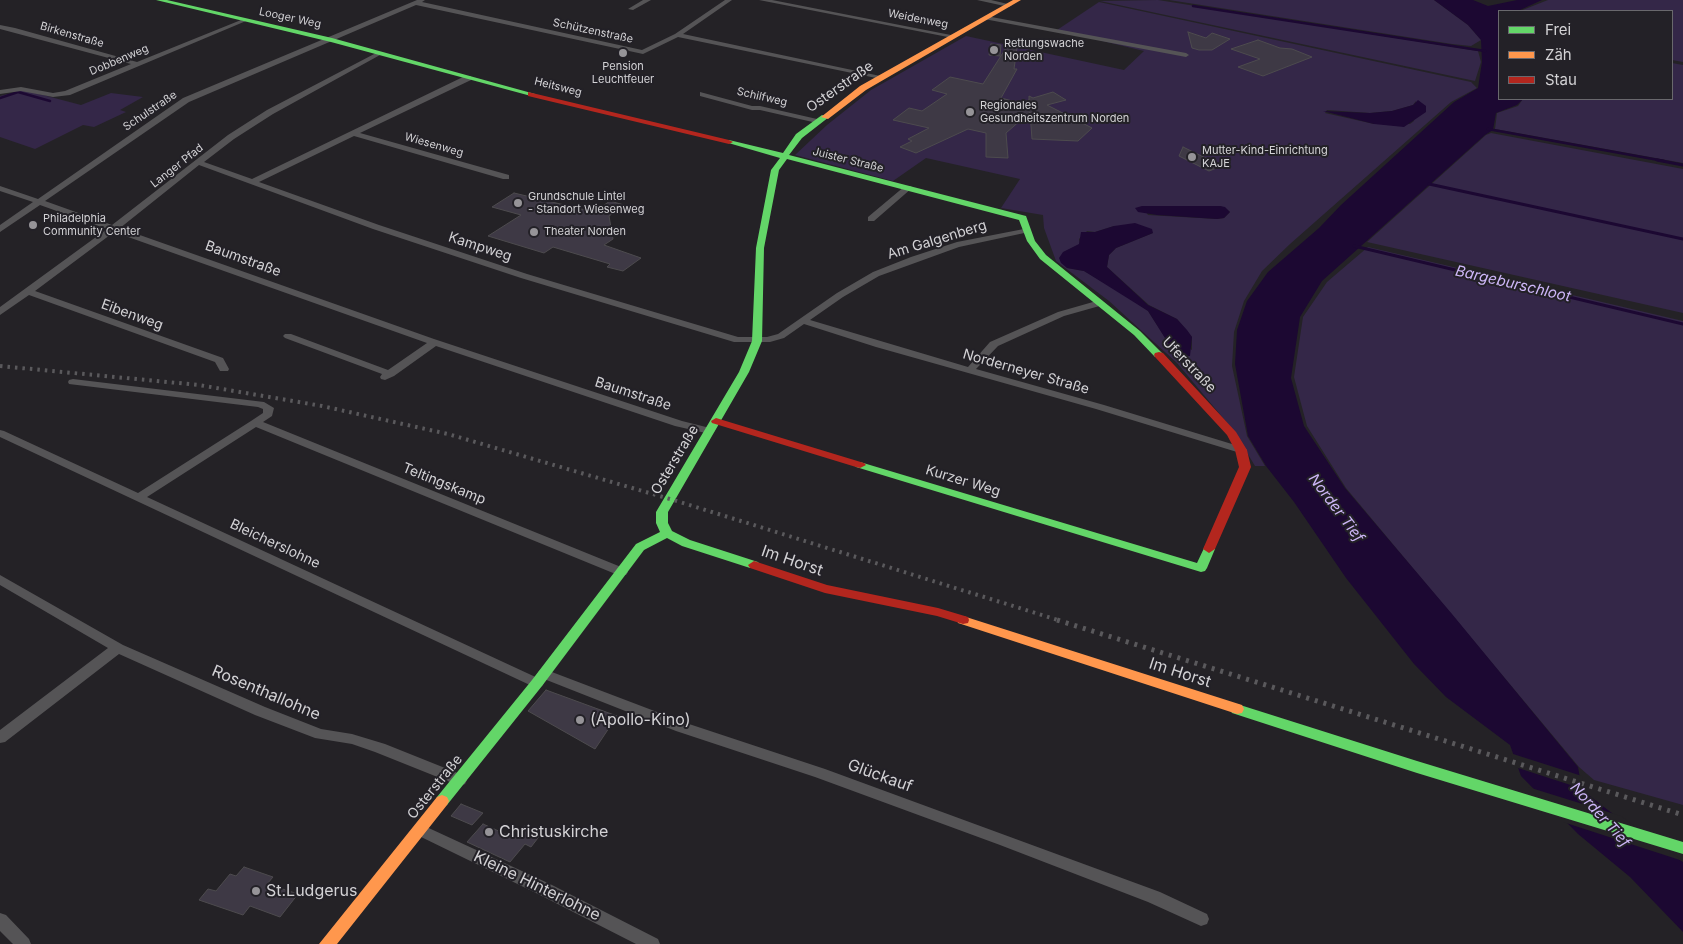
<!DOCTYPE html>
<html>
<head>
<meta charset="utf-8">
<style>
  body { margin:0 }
  #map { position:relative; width:1683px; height:944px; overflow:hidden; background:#242226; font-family:Inter,sans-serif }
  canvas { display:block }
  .legend { position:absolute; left:1498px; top:10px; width:175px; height:90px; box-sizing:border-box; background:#232127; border:1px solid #69686d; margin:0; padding:6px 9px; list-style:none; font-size:15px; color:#d3d2d5 }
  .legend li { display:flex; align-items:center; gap:10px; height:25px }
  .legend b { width:25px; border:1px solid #69686d }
</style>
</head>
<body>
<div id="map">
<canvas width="1683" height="944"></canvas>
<ul class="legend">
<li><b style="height:6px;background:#63d668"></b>Frei</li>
<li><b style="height:6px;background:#ff974d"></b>Zäh</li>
<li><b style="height:6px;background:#b3261e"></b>Stau</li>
</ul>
</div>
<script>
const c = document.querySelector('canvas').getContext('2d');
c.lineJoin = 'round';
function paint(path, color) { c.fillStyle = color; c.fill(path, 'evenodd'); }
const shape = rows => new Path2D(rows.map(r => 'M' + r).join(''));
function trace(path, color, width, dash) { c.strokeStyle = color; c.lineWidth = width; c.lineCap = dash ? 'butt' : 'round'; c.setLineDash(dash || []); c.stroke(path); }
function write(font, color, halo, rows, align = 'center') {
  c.font = font + ' Inter,sans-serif'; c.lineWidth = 4; c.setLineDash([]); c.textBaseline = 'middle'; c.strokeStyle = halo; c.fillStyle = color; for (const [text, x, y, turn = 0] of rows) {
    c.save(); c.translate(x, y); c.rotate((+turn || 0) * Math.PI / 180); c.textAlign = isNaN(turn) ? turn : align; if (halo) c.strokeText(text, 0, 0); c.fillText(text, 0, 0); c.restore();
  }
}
paint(shape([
  [1158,0,1478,51,1481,62,1475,81,1100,1],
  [1169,0,1434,0,1468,25,1481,40,1471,46,1452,44],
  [1548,0,1683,0,1683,62,1672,60,1672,11,1520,11],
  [1099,2,1471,82,1477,88,1451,102,1290,244,1262,271,1244,301,1234,332,1232,366,1247,436,1265,466,1255,466,1234,431,1177,363,1109,301,1056,261,1044,228,1043,215,1001,208,1020,179,926,158,893,181,795,155,827,125,871,90,966,36,1124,70,1144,51,1057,30],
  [1416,101,1414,121,1410,124,1374,124,1325,113,1327,110,1370,113,1392,111,1413,105],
  [1142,206,1220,206,1225,208,1230,212,1224,218,1217,219,1148,215],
  [1114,226,1153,233,1116,248,1109,255,1107,267,1149,305,1177,319,1192,337,1192,350,1164,336,1148,311,1124,294,1084,271,1067,268,1064,252,1080,244,1079,239,1087,231,1095,232],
  [1672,63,1683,65,1683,163,1495,129,1497,113,1518,106,1523,99,1672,99],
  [24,90,81,105,111,93,143,97,120,110,126,112,94,127,83,125,35,149,0,137,0,96],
  [1491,133,1683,169,1683,313,1367,242,1486,135],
  [1368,247,1683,321,1683,805,1594,780,1579,767,1346,488,1307,426,1294,377,1303,317,1327,282]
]), '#342748');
paint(shape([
  [1434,0,1473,0,1488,6,1517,0,1542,0,1518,11,1499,11,1499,99,1523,99,1517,105,1496,113,1493,130,1485,135,1322,281,1300,317,1291,378,1304,426,1345,488,1452,614,1578,767,1582,790,1639,834,1683,862,1683,932,1630,877,1578,834,1521,776,1510,745,1446,697,1414,664,1346,578,1294,502,1266,466,1248,436,1235,364,1237,330,1247,301,1268,272,1319,228,1341,205,1454,102,1478,88,1482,62,1481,40,1468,25],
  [1418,100,1426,106,1426,112,1404,127,1374,124,1323,111,1370,113,1392,111,1413,105],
  [1142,206,1220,206,1225,207,1230,212,1224,218,1217,219,1157,215,1138,212,1135,208],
  [1135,223,1152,229,1153,233,1116,248,1109,255,1107,267,1148,305,1177,319,1187,330,1192,337,1190,356,1184,356,1170,346,1148,311,1084,271,1067,268,1061,263,1059,258,1063,252,1079,244,1081,232,1095,232,1114,226]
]), '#1c0832');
paint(shape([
  [1510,753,1582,776,1584,788,1586,790,1515,767],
  [1528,787,1621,816,1683,861,1563,822]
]), '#242226');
trace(shape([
  [1193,6,1485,51],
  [0,98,18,92,50,101],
  [1488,129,1664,161]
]), '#1c0832', 2.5);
trace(shape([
  [1657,160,1683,165],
  [1429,184,1683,239],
  [1354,246,1683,324]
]), '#1c0832', 3);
const building = shape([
  [1188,32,1206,38,1212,33,1230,39,1212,50,1199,50,1192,48,1188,32],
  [1258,40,1280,48,1292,49,1312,57,1263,76,1238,67,1260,59,1231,49,1258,40],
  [991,44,1001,45,1000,56,989,55,991,44],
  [1006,48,1017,48,1014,69,1017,69,1001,98,1020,103,1029,100,1029,96,1033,98,1053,92,1066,100,1047,105,1092,128,1078,141,1032,139,1030,112,1006,133,1008,158,986,157,986,133,968,129,916,153,900,147,912,141,908,139,929,128,893,120,909,108,922,111,947,94,932,90,950,77,983,84,1006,48],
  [1183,147,1222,166,1209,171,1179,156,1183,147],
  [514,193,594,212,610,201,624,205,609,216,613,239,604,245,641,258,623,271,607,267,610,264,553,247,544,253,488,236,521,215,492,207,514,193],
  [546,690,617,716,595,749,528,711,546,690],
  [461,804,483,813,472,825,451,816,461,804],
  [483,824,514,838,524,826,541,834,531,847,525,844,510,862,467,842,483,824],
  [244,867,273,877,267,884,298,894,280,917,250,906,243,915,199,900,208,889,216,891,230,874,236,876,244,867]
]);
paint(building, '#3e3945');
trace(building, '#4d4b4e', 1);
paint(shape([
  [417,0,425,0,422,2,642,50,675,34,725,0,732,0,683,34,885,77,881,79,678,37,643,54,416,5,189,102,45,201,112,225,228,135,267,110,378,52,381,54,380,55,273,114,234,139,204,162,252,179,465,76,471,76,471,80,360,133,509,175,509,179,503,179,354,136,259,182,379,225,527,274,738,337,767,337,778,334,837,293,873,272,911,257,957,242,1029,228,1029,232,959,247,879,276,843,297,810,320,968,367,990,342,1058,312,1100,300,1103,301,1103,305,1064,316,998,346,976,369,1104,405,1245,448,1247,450,1241,453,1237,452,1096,409,876,347,804,324,784,338,770,342,734,342,521,278,373,229,199,165,120,228,434,339,682,421,714,429,715,431,710,434,675,426,436,346,394,376,385,380,381,379,380,377,382,374,285,338,283,336,285,334,291,334,388,370,427,343,114,232,35,291,223,358,229,369,228,371,220,371,215,362,29,295,0,315,0,307,107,229,40,205,0,232,0,225,33,202,0,191,0,186,38,199,183,98,417,0],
  [643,0,651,0,633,10,628,9,643,0],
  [759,0,772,0,956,36,953,38,759,0],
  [977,0,991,0,1012,5,1009,7,977,0],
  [986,16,1186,53,1189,55,1186,57,984,19,984,17,986,16],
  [241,20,246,21,70,95,53,97,21,91,0,94,0,90,21,87,53,93,65,91,131,64,0,29,0,25,15,28,137,62,241,20],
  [700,92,752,106,760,106,817,119,821,121,817,123,760,110,752,110,700,96,700,92],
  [905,186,911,186,912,188,874,221,868,221,868,217,905,186],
  [73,379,264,402,274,408,272,416,263,422,626,569,628,572,626,575,618,575,256,427,147,497,542,680,544,683,542,686,537,688,532,686,0,437,0,430,4,431,138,493,251,421,263,413,263,409,258,407,69,384,68,382,69,380,73,379],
  [0,575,123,645,265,707,321,729,352,734,385,744,465,776,467,780,465,784,460,786,375,752,352,744,315,738,255,715,119,654,5,742,0,743,0,730,108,648,0,585,0,575],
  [544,669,686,723,825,769,1160,892,1207,914,1209,919,1207,924,1201,926,1148,902,1000,845,815,777,676,731,539,677,537,674,539,671,544,669],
  [420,824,550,884,658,939,660,944,636,944,538,894,415,834,413,830,415,826,420,824],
  [0,913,6,915,29,939,31,944,13,944,0,931,0,913]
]), '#555456');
paint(shape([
  [156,0,167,0,332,38,535,94,531,96,331,42,156,0],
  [822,115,829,117,802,138,789,155,1026,216,1035,241,1046,255,1140,331,1164,355,1163,357,1155,357,1134,335,1040,259,1027,241,1019,220,787,159,779,170,764,248,762,341,749,372,668,512,668,523,672,531,690,540,758,562,760,565,758,568,750,568,682,546,667,538,644,550,542,686,447,805,442,807,437,805,435,801,437,797,532,680,636,544,660,532,656,523,656,512,739,372,752,341,756,248,771,170,780,158,725,142,729,140,783,153,796,134,822,115],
  [860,462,1197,563,1205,546,1209,545,1215,549,1207,568,1205,571,1201,572,856,467,854,465,860,462],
  [1237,704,1417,761,1683,842,1683,854,1417,773,1232,713,1230,709,1232,705,1237,704]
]), '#63d668');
paint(shape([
  [1013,0,1021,0,866,90,828,119,821,117,860,86,1013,0],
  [963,616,1242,705,1244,709,1242,713,1237,714,958,623,957,620,958,617,963,616],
  [442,795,447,797,449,801,447,805,337,944,319,944,437,797,442,795]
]), '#ff974d');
paint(shape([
  [528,92,729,140,733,142,729,144,528,96,528,92],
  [1159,352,1163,353,1236,432,1247,450,1251,467,1215,549,1209,553,1203,549,1239,467,1235,450,1227,435,1155,357,1154,355,1155,353,1159,352],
  [716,418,864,463,866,465,860,468,856,467,712,423,711,421,716,418],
  [754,561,827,585,938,608,968,617,969,620,968,623,963,624,937,616,825,593,750,568,748,565,754,561]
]), '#b3261e');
trace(shape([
  [0,366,199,385,322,406,448,434,680,502,1061,621]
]), '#5a595c', 4, [2.5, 5]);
trace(shape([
  [1057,620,1683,815]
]), '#5a595c', 5, [3, 6]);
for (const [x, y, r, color] of [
  [994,50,5,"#969498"],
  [623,53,5,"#969498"],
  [970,112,5,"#969498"],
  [1192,157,5,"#969498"],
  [518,203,5,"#969498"],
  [33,225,5,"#969498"],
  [534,232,5,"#969498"],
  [580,720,5,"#969498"],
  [489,832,5,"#969498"],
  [256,891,5,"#969498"]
]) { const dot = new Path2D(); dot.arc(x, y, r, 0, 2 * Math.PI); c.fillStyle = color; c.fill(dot); trace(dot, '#232127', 2); }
write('11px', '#d3d2d5', '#232127', [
  ["Looger Weg",290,18,12],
  ["Weidenweg",918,19,11],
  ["Schützenstraße",593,31,12],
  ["Birkenstraße",72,35,16],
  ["Dobbenweg",119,60,-23],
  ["Heitsweg",558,87,14],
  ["Schilfweg",762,97,13],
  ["Schulstraße",150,111,-34],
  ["Wiesenweg",434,145,16],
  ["Juister Straße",848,160,14],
  ["Langer Pfad",177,166,-38]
]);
write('11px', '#d3d2d5', '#232127', [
  ["Rettungswache",1004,44],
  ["Norden",1004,57],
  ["Pension",623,67,"center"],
  ["Leuchtfeuer",623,80,"center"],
  ["Regionales",980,106],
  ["Gesundheitszentrum Norden",980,119],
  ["Mutter-Kind-Einrichtung",1202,151],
  ["KAJE",1202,164],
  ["Grundschule Lintel",528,197],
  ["- Standort Wiesenweg",528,210],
  ["Philadelphia",43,219],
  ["Community Center",43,232],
  ["Theater Norden",544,232]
], 'left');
write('14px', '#d3d2d5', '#232127', [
  ["Osterstraße",840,87,-35],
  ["Am Galgenberg",937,240,-17],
  ["Kampweg",480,247,18],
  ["Baumstraße",243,259,20],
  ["Eibenweg",132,315,20],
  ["Uferstraße",1189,365,46],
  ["Norderneyer Straße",1026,372,16],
  ["Baumstraße",633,394,18],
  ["Osterstraße",675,460,-59],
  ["Kurzer Weg",963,481,17],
  ["Teltingskamp",444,484,22],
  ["Bleicherslohne",275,544,25],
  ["Osterstraße",435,787,-51]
]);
write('italic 15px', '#cdb6f7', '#232127', [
  ["Bargeburschloot",1513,284,13],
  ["Norder Tief",1336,508,53],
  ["Norder Tief",1600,815,48]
]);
write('16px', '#d3d2d5', '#232127', [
  ["Im Horst",792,561,19],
  ["Im Horst",1180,673,18],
  ["Rosenthallohne",266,693,23],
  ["Glückauf",880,776,20],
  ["Kleine Hinterlohne",537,886,26]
]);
write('16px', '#d3d2d5', '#232127', [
  ["(Apollo-Kino)",590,720],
  ["Christuskirche",499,832],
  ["St.Ludgerus",266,891]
], 'left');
</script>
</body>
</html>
